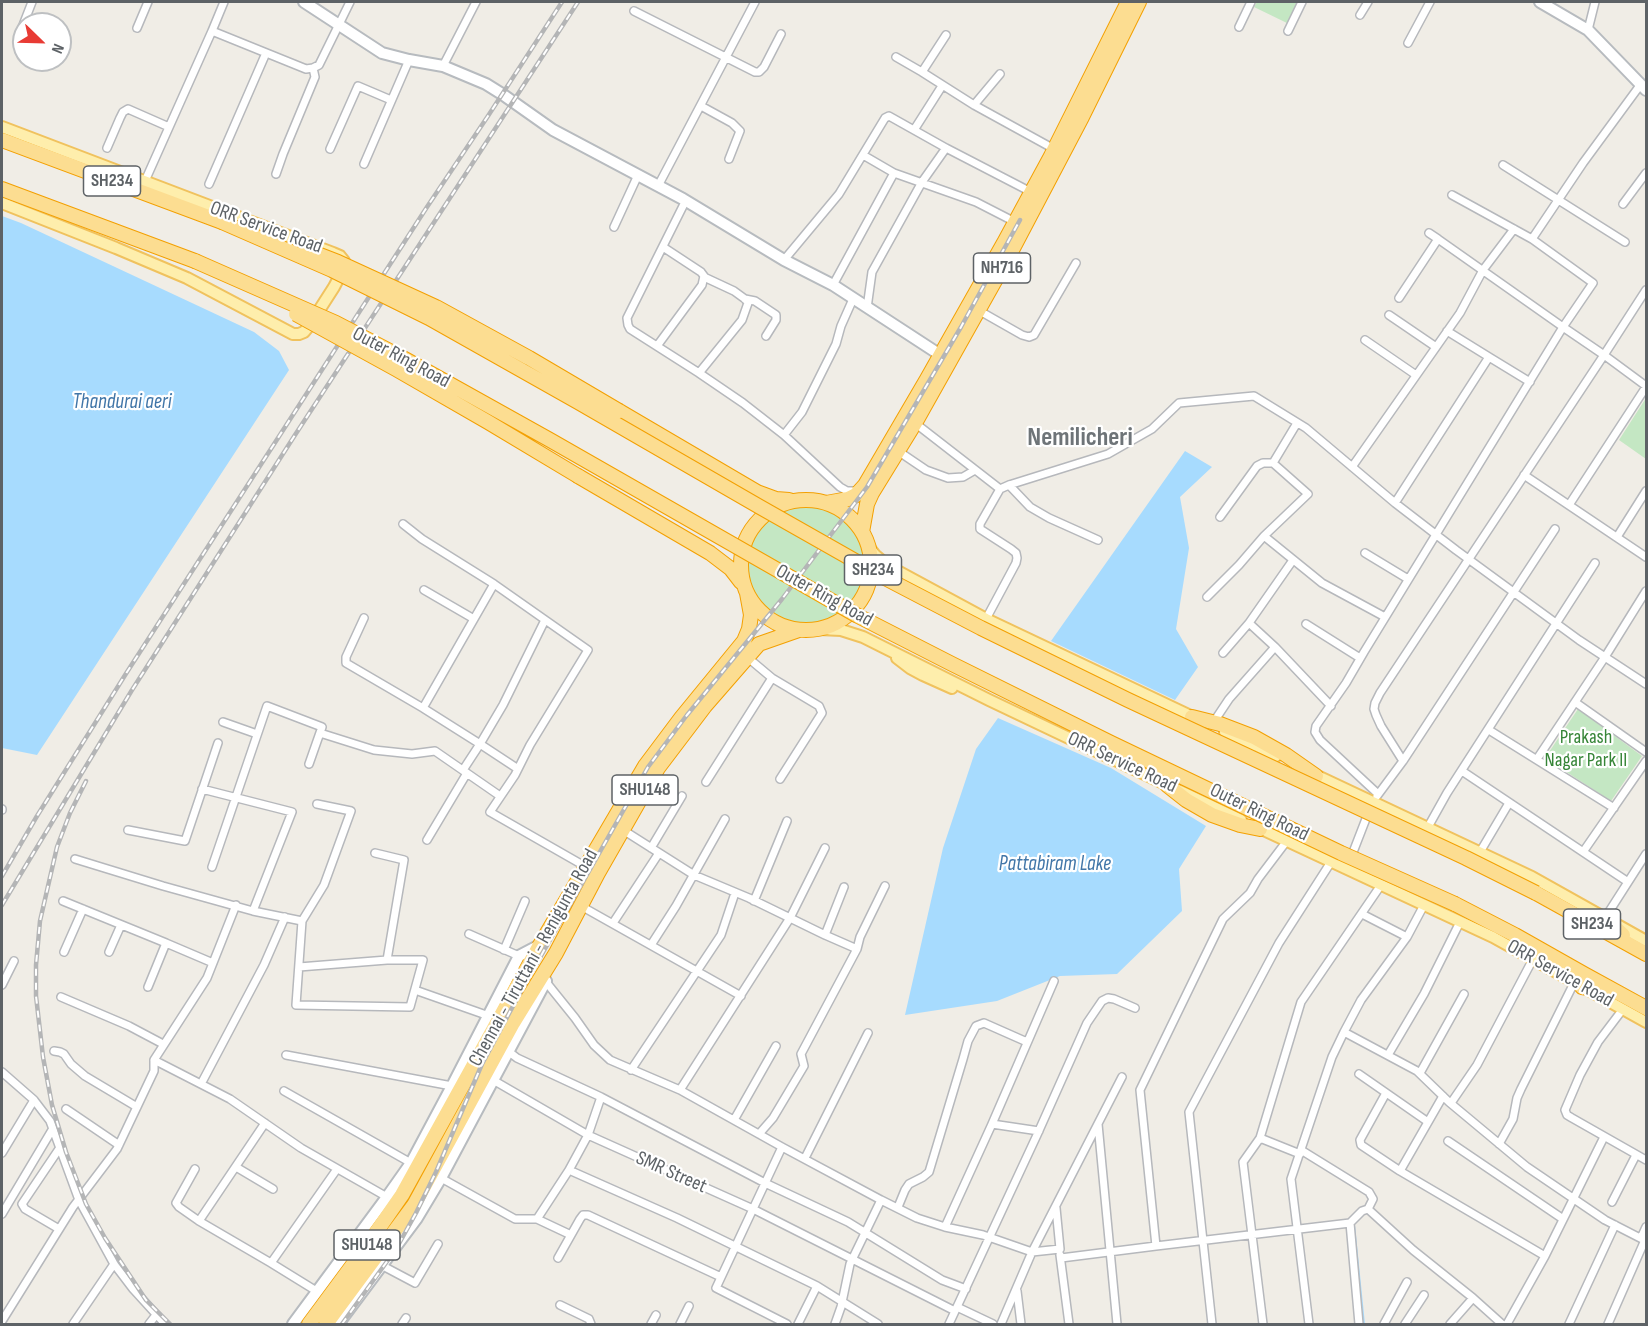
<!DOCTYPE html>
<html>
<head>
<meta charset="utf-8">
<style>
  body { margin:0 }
  #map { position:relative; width:1648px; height:1326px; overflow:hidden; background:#f0ede6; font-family:"Sofia Sans Condensed",sans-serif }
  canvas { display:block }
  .frame { position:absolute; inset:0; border:3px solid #5d6266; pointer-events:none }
  .north { position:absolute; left:12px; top:12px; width:60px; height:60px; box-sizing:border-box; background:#fff; border:2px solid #bec0c2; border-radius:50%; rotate:113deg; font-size:16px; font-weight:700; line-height:24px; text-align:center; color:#5d6266 }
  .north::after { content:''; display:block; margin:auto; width:21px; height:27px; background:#e83b34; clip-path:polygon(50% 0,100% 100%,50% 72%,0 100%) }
</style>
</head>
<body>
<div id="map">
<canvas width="1648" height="1326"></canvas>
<div class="frame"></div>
<div class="north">N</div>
</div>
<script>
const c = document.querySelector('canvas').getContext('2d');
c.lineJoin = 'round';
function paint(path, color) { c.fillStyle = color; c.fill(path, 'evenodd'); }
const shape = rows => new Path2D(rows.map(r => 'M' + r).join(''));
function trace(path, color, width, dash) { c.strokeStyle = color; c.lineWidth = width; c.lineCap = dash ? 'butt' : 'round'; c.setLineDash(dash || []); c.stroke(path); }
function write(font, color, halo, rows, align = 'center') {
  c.font = font + ' "Sofia Sans Condensed",sans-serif'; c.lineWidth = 4.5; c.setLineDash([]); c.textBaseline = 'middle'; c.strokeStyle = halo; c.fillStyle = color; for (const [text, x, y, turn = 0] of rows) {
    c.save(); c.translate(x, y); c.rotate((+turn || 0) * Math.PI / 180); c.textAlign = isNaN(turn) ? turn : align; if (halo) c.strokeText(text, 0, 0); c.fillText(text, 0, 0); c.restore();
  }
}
paint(shape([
  [1257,2,1301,2,1289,24,1254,7],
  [1646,398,1646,459,1619,440],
  '746 565a60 60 0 1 1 120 0a60 60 0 1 1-120 0Z',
  [1578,709,1642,756,1611,801,1545,758]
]), '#c4e7c3');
paint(shape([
  [2,216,21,223,254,332,279,351,289,370,37,755,2,748],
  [1185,451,1212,467,1180,497,1189,548,1176,629,1198,667,1175,700,1051,641],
  [998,718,1111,768,1206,826,1179,869,1182,911,1117,974,1060,976,997,1001,905,1015,943,848,976,749]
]), '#a7dbfe');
trace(shape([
  [1354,1225,1364,1324]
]), '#a7dbfe', 2);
const street = shape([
  [224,2,212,31,306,69,313,68,319,65,350,2],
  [634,11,755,72,759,72,764,67,781,34],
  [1360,15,1368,2],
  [1239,27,1251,2],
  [137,28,148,2],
  [1588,30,1595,2],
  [1288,31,1302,2],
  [946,35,922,72,974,105,1054,149],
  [18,38,32,2],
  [1408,43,1430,2],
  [896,57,922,72],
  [443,66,476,2],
  [1641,84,1583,163,1532,239,1593,283,1563,327,1604,355,1646,290],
  [974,105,1000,74],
  [701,106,732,123,740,131,729,159],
  [914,130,942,86],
  [107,148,120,118,123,112,128,109,169,127],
  [946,148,1031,192],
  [330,149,358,86,391,100],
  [863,155,894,173,976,202,1015,222],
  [364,164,409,60],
  [1503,165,1625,242],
  [276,174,283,154,315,77,313,68],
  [145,181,212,31],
  [209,184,266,53],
  [658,186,755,2],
  [1452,195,1532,239],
  [686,200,627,318,628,325,630,329,699,373],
  [1623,204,1646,173],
  [614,227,638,175],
  [1429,233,1438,239],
  [784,260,839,194,885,118,889,116,946,148,922,182,872,272,867,308],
  [704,277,734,291,745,299,748,303,742,320,699,373,743,403,784,435,802,412,836,344,841,326,853,299],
  [833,285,894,173],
  [745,299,755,301,776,315,776,320,766,336],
  [978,310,1022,335,1029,337,1034,335,1076,263],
  [1389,315,1436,347],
  [1365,340,1416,375],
  [657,346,702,285,704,276,701,272,663,247],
  [1489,357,1530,382],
  [915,423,1000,489,1009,485,1108,454,1152,429,1179,403,1254,396,1306,428,1395,503,1456,550,1579,640,1646,684],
  [1297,423,1273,463,1308,494,1264,536,1322,583,1385,617],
  [784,435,840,487,847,491,856,491],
  [898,451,926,470,948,478,963,477,975,470],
  [1352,467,1460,313,1483,270,1514,229],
  [1524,475,1646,557],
  [1009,485,1030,507,1049,518,1098,540],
  [1395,503,1489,357,1447,331],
  [1569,505,1646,387],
  [1220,517,1257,466,1263,463,1273,463],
  [1617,537,1646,491],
  [1365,553,1408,579],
  [1293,560,1249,623,1275,647,1331,706],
  [494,584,588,650,530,745,515,775,490,812,588,868],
  [424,590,474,619],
  [1207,597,1239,565,1264,536],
  [364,618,346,657,346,663,423,708,494,584,422,539,403,524],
  [986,619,1016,563,1017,558,1016,553,1011,549,980,529,980,524,1000,489],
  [1306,624,1360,658],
  [1223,653,1249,623],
  [772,678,819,706,822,713,780,779],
  [1575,702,1646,752],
  [423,708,480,744,503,705,545,620],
  [223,722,257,734],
  [1213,723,1229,699,1275,647],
  [1489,730,1614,808],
  [320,733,374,750,412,754,435,751,500,796],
  [1537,759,1605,657,1646,591],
  [1403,761,1381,726,1376,715,1374,709,1375,703,1380,693,1604,355,1646,386],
  [463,770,480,744,518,769],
  [1462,771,1628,882],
  [706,782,772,678,747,657],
  [202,789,292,812,253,911],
  [1378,794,1320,740,1315,732,1316,726,1346,683,1364,652,1563,327,1438,239,1399,298],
  [1377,796,1403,761,1555,529],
  [2,809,2,810],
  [1428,827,1447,793,1595,563],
  [128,830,185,841,218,743],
  [623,830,694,875,749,898,825,935,857,949,801,1054,804,1066,773,1118,759,1134],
  [427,840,467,773],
  [1286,842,1258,879,1250,893,1223,919,1140,1090,1156,1246,1350,1223,1362,1211,1368,1209,1413,1250,1473,1298,1450,1324],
  [651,848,682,796],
  [825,848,790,918,680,1090,782,1147,881,1200,917,1218,945,1227],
  [1480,852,1509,803],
  [1583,852,1646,761],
  [75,859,163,886,253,911,302,921,324,885,351,811,317,804],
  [1350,860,1369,811],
  [212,867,267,706,322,727,309,764],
  [63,901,166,943,148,987],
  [754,901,787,821],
  [581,906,741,996],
  [1362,914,1407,937],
  [1605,918,1646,854],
  [302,921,296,1005,410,1007,423,960,387,960,404,860,375,853],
  [613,923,659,853],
  [469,934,519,956],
  [825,935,844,887],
  [166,943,213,963],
  [651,945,676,906,725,819],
  [857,949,860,937,885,886],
  [504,950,525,901],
  [64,952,83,909],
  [109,952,121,925],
  [299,967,387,960],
  [546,982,575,1018,594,1045,610,1060,680,1090],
  [2,985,14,961],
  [415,990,489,1016],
  [61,997,129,1026,163,1044],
  [1623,1009,1598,1042,1580,1075,1565,1110,1567,1115,1572,1118,1646,1160],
  [1344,1032,1361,1000,1407,937,1424,905],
  [54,1051,60,1052,64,1054,71,1064,85,1076,137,1107],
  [508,1051,517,1058,601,1097,765,1183,848,1222,942,1280,966,1289],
  [286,1055,452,1086],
  [1388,1055,1424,994,1460,922],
  [154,1060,230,1099,301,1148,387,1197],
  [631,1070,721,935,735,893],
  [2,1072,34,1100,2,1153],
  [1420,1073,1464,994],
  [1359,1074,1428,1122],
  [493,1080,588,1135,753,1209,955,1311],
  [201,1084,264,965,285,917],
  [284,1091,411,1163],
  [1386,1093,1360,1140,1361,1145,1400,1171,1545,1256],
  [601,1097,588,1135,569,1170,677,1218,817,1286,878,1324],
  [34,1100,50,1121,79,1200,114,1264,133,1289,165,1324],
  [1451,1103,1477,1065,1533,959],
  [66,1109,119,1145],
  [734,1120,776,1046],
  [265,1123,199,1221,271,1263],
  [992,1124,945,1227,983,1235,1032,1252,1060,1249,1056,1208],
  [1098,1124,1117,1324],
  [1039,1131,992,1124,1054,981],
  [1260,1138,1300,1154],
  [1448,1141,1563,1219],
  [1499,1144,1513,1119,1517,1098,1521,1089,1574,983],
  [782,1147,716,1288,787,1324],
  [1301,1150,1369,1192,1373,1199,1368,1209],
  [805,1158,868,1033],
  [236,1167,273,1189],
  [195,1169,176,1203,179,1207,199,1221],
  [1400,1171,1443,1096],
  [441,1178,515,1219,537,1219,571,1235],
  [1612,1202,1636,1155],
  [898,1207,905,1190,909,1184,923,1177,929,1172,963,1059,968,1041,976,1026,984,1023,1027,1042],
  [2,1214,52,1130],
  [537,1219,569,1170],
  [1350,1223,1359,1324],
  [59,1229,25,1209,22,1204,59,1149],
  [1641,1238,1646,1227],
  [1060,1255,1069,1324],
  [558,1258,580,1219,583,1215,588,1215,721,1277],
  [1061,1258,1156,1246],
  [381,1265,415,1283,438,1244],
  [1017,1291,1021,1324],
  [318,1292,271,1263,337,1169],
  [1473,1298,1502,1324],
  [560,1305,589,1319,591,1324],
  [957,1307,993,1324],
  [2,1321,73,1207,117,1149,154,1071,154,1060,207,978,236,905],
  [73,1324,114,1264],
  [149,1324,156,1315],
  [402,1324,406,1318],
  [651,1324,656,1315],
  [680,1324,689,1306],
  [798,1324,817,1286],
  [835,1324,841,1307,850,1264,881,1200],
  [949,1324,1037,1135,1087,1023,1102,1001,1108,998,1114,999,1135,1008],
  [1001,1324,1032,1252,1122,1077],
  [1212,1324,1189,1112,1279,943,1331,862],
  [1263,1324,1243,1162,1260,1138,1301,1002,1381,885],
  [1309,1324,1291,1179,1332,1057,1344,1032,1417,1071,1449,1102,1527,1167,1605,1220,1646,1241],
  [1384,1324,1407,1282],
  [1405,1324,1424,1295],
  [1507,1324,1545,1256,1604,1137],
  [1569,1324,1615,1225],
  [1608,1324,1645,1240]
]);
const secondary = shape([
  [304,2,382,53,409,60,443,66,486,84,502,94,553,130,683,199,784,260,833,285,945,358],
  [1540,2,1588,30,1646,90],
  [293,1324,387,1197,411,1163,452,1086,519,956,540,945],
  [338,1324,417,1218,441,1178,546,981]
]);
const primary = shape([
  [2,127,333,253,340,256,344,261,344,268,334,287,309,326,304,332,299,334,293,334,187,278,116,248,2,203],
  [868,546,875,555,888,566,986,619,1197,719],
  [819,629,841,630,863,637,989,700,1241,820],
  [897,658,910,668,923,675,952,688],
  [1225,732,1276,756],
  [1309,772,1532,877,1646,941],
  [1255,826,1493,937,1646,1022]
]);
const highway = shape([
  [2,140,222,222],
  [2,189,195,261],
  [619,411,757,492,776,499,789,500],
  [578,476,710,553,731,569,741,582],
  '741 565a65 65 0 1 1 130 0a65 65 0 1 1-130 0Z',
  [826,503,848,499,856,495,865,485,927,379,1005,241,1051,156,1128,2],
  [862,532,867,504,872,493,915,423,1011,252,1082,117,1139,2],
  [1192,717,1220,724,1254,737,1286,755,1316,776],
  [1167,785,1186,800,1212,815,1240,825,1260,829],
  [1536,893,1646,954],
  [1455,904,1515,935,1584,974,1646,1008],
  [1605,918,1623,935],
  [1582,987,1607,991],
  [309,1324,363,1251,402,1195,540,945,645,766,681,718,744,641,749,629,751,615,747,593],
  [326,1324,414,1205,513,1023,556,953,598,873,658,768,705,706,759,644,799,630]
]);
trace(street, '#b6b8bc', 10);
trace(secondary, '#b7bbbf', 14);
trace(primary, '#f0c25e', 14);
trace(highway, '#f3a002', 16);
trace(street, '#fff', 7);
trace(secondary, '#fff', 10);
trace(primary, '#feeeac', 10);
trace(highway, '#fcdd91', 14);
const rail = shape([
  [86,781,70,813,57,847,40,921,36,965,36,996,43,1057,52,1105,66,1152,86,1204,105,1238,146,1300,170,1324],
  [2,876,37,816,127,672,427,207,488,116,562,2],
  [2,905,132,690,295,435,578,2],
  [342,1324,396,1249,416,1213,436,1172,482,1064,521,991,648,767,687,715,782,599,867,487,961,327,1020,220]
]);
trace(rail, '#b4b5b6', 4.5);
trace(rail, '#fff', 2, [7]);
const highwayBridge = shape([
  [222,222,332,270,429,318,578,402,760,507,887,579,981,628,1128,700,1466,858,1536,893],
  [307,250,338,262,436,307,529,358,619,411],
  [195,261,336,323,403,358,550,440,858,616,952,664,1111,743,1341,853,1455,904],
  [296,314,396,369,488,422,578,476]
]);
trace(highwayBridge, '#f3a002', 16, []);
trace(highwayBridge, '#fcdd91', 14);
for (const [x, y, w] of [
  [112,181,57],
  [1002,268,57],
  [873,570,57],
  [645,790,66],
  [1592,924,57],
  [367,1245,66]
]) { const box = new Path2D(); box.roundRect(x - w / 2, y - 15, w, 30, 4.5); c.fillStyle = '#fff'; c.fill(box); trace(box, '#5d6266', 1.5); }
write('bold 18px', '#5d6266', null, [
  ["SH234",112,181],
  ["NH716",1002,268],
  ["SH234",873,570],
  ["SHU148",645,790],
  ["SH234",1592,924],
  ["SHU148",367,1245]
]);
write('20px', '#5d6266', '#fff', [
  ["ORR Service Road",266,228,20],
  ["Outer Ring Road",401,358,28],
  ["Outer Ring Road",824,596,29],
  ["ORR Service Road",1122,763,25],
  ["Outer Ring Road",1259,813,26],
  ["Chennai - Tiruttani - Renigunta Road",534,958,-61],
  ["ORR Service Road",1560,974,29],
  ["SMR Street",671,1173,24]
]);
write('20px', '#368537', '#fff', [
  ["Prakash",1586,738],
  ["Nagar Park II",1586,761]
]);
write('italic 21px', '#4176a8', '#fff', [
  ["Thandurai aeri",122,403],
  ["Pattabiram Lake",1055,865]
]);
write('bold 26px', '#6e7478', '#fff', [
  ["Nemilicheri",1080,438]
]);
</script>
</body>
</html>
